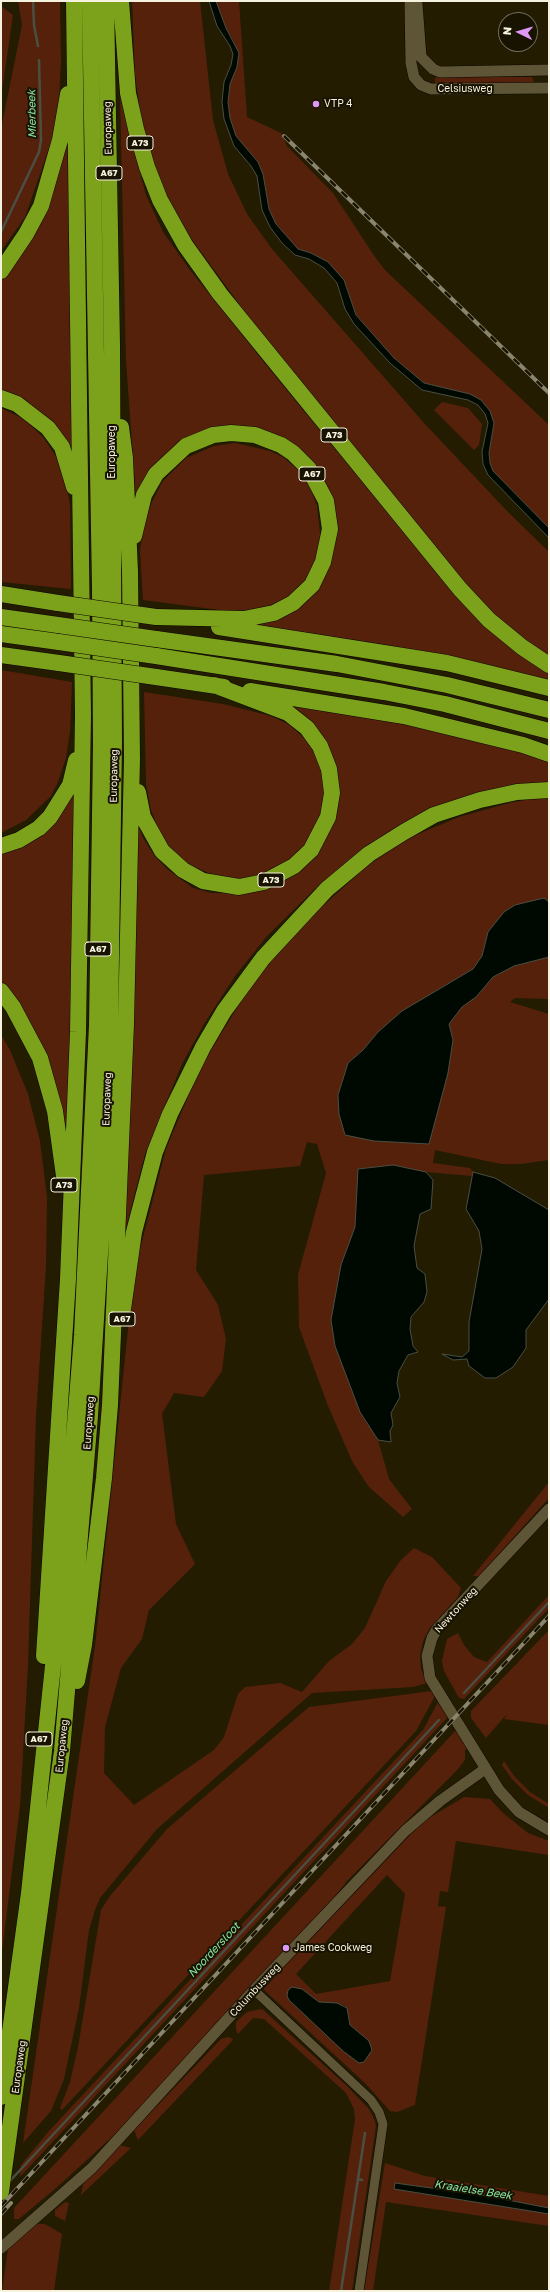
<!DOCTYPE html>
<html>
<head>
<meta charset="utf-8">
<style>
  body { margin:0 }
  #map { position:relative; width:550px; height:2292px; overflow:hidden; background:#231c00; font-family:"Golos Text",sans-serif }
  canvas { display:block }
  .frame { position:absolute; inset:0; border:2px solid #f6f2e0; pointer-events:none }
  .north { position:absolute; left:498px; top:12px; width:40px; height:40px; box-sizing:border-box; background:#181300; border:1px solid #716c5a; border-radius:50%; rotate:275deg; font-size:11px; font-weight:700; line-height:16px; text-align:center; color:#f6f2e0 }
  .north::after { content:''; display:block; margin:auto; width:14px; height:18px; background:#dd99f3; clip-path:polygon(50% 0,100% 100%,50% 72%,0 100%) }
</style>
</head>
<body>
<div id="map">
<canvas width="550" height="2292"></canvas>
<div class="frame"></div>
<div class="north">N</div>
</div>
<script>
const c = document.querySelector('canvas').getContext('2d');
c.lineJoin = 'round';
function paint(path, color) { c.fillStyle = color; c.fill(path, 'evenodd'); }
const shape = rows => new Path2D(rows.map(r => 'M' + r).join(''));
function trace(path, color, width, dash) { c.strokeStyle = color; c.lineWidth = width; c.lineCap = dash ? 'butt' : 'round'; c.setLineDash(dash || []); c.stroke(path); }
function write(font, color, halo, rows, align = 'center') {
  c.font = font + ' "Golos Text",sans-serif'; c.lineWidth = 4; c.setLineDash([]); c.textBaseline = 'middle'; c.strokeStyle = halo; c.fillStyle = color; for (const [text, x, y, turn = 0] of rows) {
    c.save(); c.translate(x, y); c.rotate((+turn || 0) * Math.PI / 180); c.textAlign = isNaN(turn) ? turn : align; if (halo) c.strokeText(text, 0, 0); c.fillText(text, 0, 0); c.restore();
  }
}
paint(shape([
  [18,1,60,1,61,61,59,99,55,131,25,217,1,251,1,129,22,25],
  [132,1,200,1,213,120,228,174,247,214,272,249,424,423,508,512,549,552,549,658,485,607,284,365,190,237,164,192,143,129,135,76],
  [216,1,239,1,247,117,281,133,287,146,333,193,375,257,385,270,549,425,549,528,493,471,490,463,489,453,494,423,470,394,424,383,394,358,356,315,344,280,311,253,298,249,276,224,269,209,263,174,236,136,230,118,228,102,230,84,237,67,234,41,226,28],
  [1,6,13,15,1,98],
  [119,48,131,140,146,195,163,232,190,270,267,366,458,599,507,645,549,675,549,681,464,660,388,645,246,623,297,604,333,533,292,445,201,433,136,498,126,361],
  [437,77,532,77,534,83,533,85,435,84,435,78],
  [70,118,70,196,72,464,66,448,1,395,1,280,20,254],
  [442,402,468,408,482,424,479,445,474,450,434,410],
  [1,408,24,419,43,437,57,458,66,483,70,505,71,589,1,582],
  [235,443,270,451,283,457,299,471,310,487,317,506,321,542,317,558,307,580,288,597,261,610,227,611,143,600,140,550,144,524,152,502,162,482,186,458,214,446],
  [1,670,72,682,70,732,66,758,58,782,51,796,26,820,1,833],
  [144,692,223,704,271,716,290,725,308,742,319,762,323,779,324,796,321,815,310,839,300,852,271,871,255,877,238,879,219,877,189,865,170,848,159,831,151,810,146,784],
  [290,706,420,727,549,759,549,786,512,790,357,857,322,882,267,936,235,976,204,1024,182,1064,145,1154,124,1236,137,821,143,838,154,855,167,869,193,888,212,893,253,893,273,887,291,877,302,867,335,786],
  [74,780,73,875,68,1143,28,1021,1,981,1,852,14,848],
  [542,797,549,798,549,902,544,898,515,905,488,932,482,956,473,969,402,1011,378,1032,363,1050,348,1063,338,1095,414,1142,429,1144,453,1040,449,1024,462,1007,476,997,493,977,514,966,549,957,549,999,515,998,510,1002,549,1014,549,1160,521,1164,501,1164,435,1150,433,1163,470,1168,473,1172,472,1176,426,1172,393,1165,358,1169,355,1227,341,1265,331,1320,335,1346,360,1412,378,1440,389,1479,412,1509,403,1517,369,1487,353,1463,328,1406,299,1327,298,1275,326,1173,317,1144,307,1142,300,1166,204,1175,196,1270,218,1305,226,1339,222,1371,204,1397,174,1393,162,1414,176,1524,195,1564,149,1610,142,1639,121,1668,105,1727,104,1773,134,1805,214,1750,224,1737,238,1694,245,1687,280,1683,302,1692,329,1661,352,1644,365,1628,386,1581,401,1560,414,1548,432,1557,461,1588,458,1597,430,1628,423,1641,420,1656,421,1669,427,1683,413,1687,312,1693,157,1829,100,1898,95,1910,89,1930,79,2008,64,2079,51,2111,23,2143,95,1646,134,1272,166,1149,200,1068,254,980,307,920,366,867,404,840,459,817,509,803],
  [1,1035,10,1050,28,1094,40,1141,47,1197,46,1267,36,1416,28,1665,20,1806,1,1960],
  [549,1482,549,1498,479,1576,473,1576],
  [549,1595,549,1608,464,1699,459,1698,444,1671,442,1661,447,1639,458,1633,464,1645,474,1657,487,1662],
  [549,1630,549,1725,504,1719,507,1714,486,1738,471,1718,471,1711],
  [432,1691,435,1696,416,1731,62,2110,60,2108,70,2082,78,2047,101,1910,110,1896,167,1829,309,1707],
  [438,1702,448,1717,20,2177,21,2165,48,2132,423,1730],
  [457,1729,468,1748,465,1750,465,1760,457,1770,348,1880,314,1923,113,2136,56,2188,19,2219,14,2219,14,2208],
  [504,1761,514,1776,530,1792,549,1804,549,1808,528,1795,512,1779,502,1765],
  [464,1797,490,1799,503,1813,528,1833,549,1841,549,1855,456,1841,448,1892,440,1891,438,1906,446,1907,415,2105,397,2112,390,2111,366,2084,263,1989,407,1838,424,1821],
  [387,1875,405,1894,390,1981,316,1994,296,1974],
  [302,1989,319,2002,344,2005,347,2008,350,2025,369,2041,343,2051,289,2000],
  [262,2009,347,2086,369,2109,375,2121,376,2126,352,2291,329,2291,355,2119,354,2109,346,2093,264,2019,253,2018,238,2034,236,2030,236,2022,247,2012],
  [228,2037,233,2039,232,2041,138,2140,134,2130,221,2039],
  [120,2145,131,2148,81,2195,84,2180],
  [385,2163,425,2176,549,2196,549,2208,482,2195,395,2183,394,2189,549,2214,549,2226,386,2202,373,2291,364,2291],
  [65,2202,69,2203,65,2221,55,2216,55,2210],
  [39,2224,45,2224,62,2234,54,2291,2,2291,8,2248,33,2225]
]), '#56210b');
const water = shape([
  [209,1,216,1,226,28,239,53,237,67,230,84,228,102,230,118,236,136,258,162,263,174,269,209,276,224,298,249,311,253,328,262,344,280,356,315,394,358,424,383,470,394,481,400,490,411,494,423,489,453,490,463,493,471,549,528,549,538,488,475,483,464,482,452,488,423,485,414,478,405,468,400,422,390,390,363,354,324,345,309,337,283,324,268,309,259,295,255,282,243,270,227,262,210,257,176,251,166,234,146,224,119,222,102,224,82,231,65,233,54,230,46,217,26,209,1],
  [544,898,549,902,549,957,514,966,493,977,476,997,462,1007,449,1024,453,1040,448,1073,429,1144,374,1141,345,1135,339,1114,338,1095,348,1063,363,1050,378,1032,402,1011,473,969,482,956,488,932,504,912,515,905,544,898],
  [393,1165,426,1172,433,1180,431,1209,420,1214,414,1246,417,1268,425,1274,427,1292,424,1302,411,1317,410,1329,413,1346,418,1352,408,1355,399,1371,397,1383,400,1397,391,1413,393,1425,390,1431,391,1442,378,1440,360,1412,335,1346,331,1320,341,1265,355,1227,358,1169,393,1165],
  [473,1172,495,1178,549,1210,549,1299,526,1330,526,1348,513,1367,496,1378,485,1378,469,1366,467,1359,453,1360,442,1354,462,1357,469,1351,469,1322,482,1249,479,1231,466,1209,473,1172],
  [292,1987,302,1989,319,2002,337,2003,347,2008,350,2025,369,2041,372,2050,364,2062,359,2063,343,2051,289,2000,287,1996,288,1990,292,1987],
  [395,2183,482,2195,549,2208,549,2214,394,2189,395,2183]
]);
paint(water, '#000901');
trace(water, '#4a4f44', 1);
trace(shape([
  [33,1,34,25,38,46],
  [1,232,39,152,41,140,39,60],
  [464,1693,549,1602],
  [358,2179,362,2180],
  [9,2182,439,1720],
  [341,2291,365,2133]
]), '#4a4f44', 2.5);
const minor = shape([
  [254,1990,371,2100,379,2112,383,2124,359,2291]
]);
const tertiary = shape([
  [410,1,411,63,414,77,421,85,431,89,549,88],
  [417,4,421,57,433,69,440,72,549,70],
  [549,1509,437,1629,432,1638,427,1656,430,1678,499,1790,519,1812,549,1830],
  [1,2248,92,2168,254,1990,405,1831,440,1801,485,1769]
]);
const motorway = shape([
  [121,1,128,93,136,129,147,167,160,200,185,245,220,294,460,589,489,620,522,647,549,665],
  [1,271,26,234,41,206,60,140,68,94],
  [1,398,17,404,48,428,62,447,74,487],
  [134,536,144,495,156,474,186,446,213,435,231,433,255,435,281,445,293,453,309,469,326,501,330,529,323,562,312,585,293,603,274,613,244,619,156,617],
  [1,594,58,603],
  [1,617,58,625],
  [219,627,447,663,549,688],
  [1,634,59,642],
  [156,639,337,664,447,685,549,710],
  [1,655,59,663],
  [156,656,384,692,445,704,549,731],
  [156,677,224,687],
  [250,691,404,716,523,745,549,754],
  [138,792,143,817,162,851,183,870,203,881,239,887,264,882,294,866,311,850,328,817,332,793,329,769,320,746,307,728,288,713,214,685],
  [1,846,19,840,39,828,50,817,70,785,76,760],
  [1,991,13,1007,40,1058,55,1111,64,1176],
  [123,1309,134,1232,155,1152,170,1114,203,1047,224,1011,263,958,327,889,369,854,404,832,434,815,480,800,517,792,549,790],
  [44,1656,68,1279,78,1032,83,715,74,1],
  [77,1681,84,1645,104,1478,110,1405,126,1024,132,759,130,571,125,458,121,427],
  [1,2097,29,1893,65,1552,82,1335,97,1025,101,745,100,589,90,1],
  [1,2192,62,1751,90,1416,102,1222,110,1027,114,743,112,345,106,1]
]);
trace(minor, '#0c0600', 10);
trace(tertiary, '#0c0600', 12);
trace(motorway, '#0c0600', 17);
trace(minor, '#5d5535', 9);
trace(tertiary, '#5d5535', 11);
trace(motorway, '#7ca21c', 16);
const rail = shape([
  [284,136,549,393],
  [1,2206,549,1616],
  [1,2214,11,2203]
]);
trace(rail, '#8a856e', 4);
trace(rail, '#181300', 2.5, [8]);
const motorwayBridge = shape([
  [58,603,156,617],
  [58,625,156,639],
  [59,642,156,656],
  [59,663,156,677]
]);
trace(motorwayBridge, '#0c0600', 17, []);
trace(motorwayBridge, '#7ca21c', 16);
for (const [x, y, r, color] of [
  [316,104,4,"#dd99f3"],
  [286,1948,4,"#dd99f3"]
]) { const dot = new Path2D(); dot.arc(x, y, r, 0, 2 * Math.PI); c.fillStyle = color; c.fill(dot); trace(dot, '#181300', 1.5); }
for (const [x, y, w] of [
  [140,143,26],
  [109,173,26],
  [334,435,26],
  [312,474,26],
  [271,880,26],
  [98,949,26],
  [64,1185,26],
  [122,1319,26],
  [39,1739,26]
]) { const box = new Path2D(); box.roundRect(x - w / 2, y - 7, w, 14, 3); c.fillStyle = '#181300'; c.fill(box); trace(box, '#f6f2e0', 1); }
write('bold 9px', '#f6f2e0', null, [
  ["A73",140,143],
  ["A67",109,173],
  ["A73",334,435],
  ["A67",312,474],
  ["A73",271,880],
  ["A67",98,949],
  ["A73",64,1185],
  ["A67",122,1319],
  ["A67",39,1739]
]);
write('10px', '#f6f2e0', '#181300', [
  ["Celsiusweg",465,89],
  ["Europaweg",108,128,-91],
  ["Europaweg",112,452,-90],
  ["Europaweg",114,776,-89],
  ["Europaweg",107,1099,-88],
  ["Europaweg",89,1423,-86],
  ["Newtonweg",456,1610,-48],
  ["Europaweg",62,1746,-84],
  ["Columbusweg",255,1990,-47],
  ["Europaweg",19,2067,-82]
]);
write('10px', '#f6f2e0', '#181300', [
  ["VTP 4",324,104],
  ["James Cookweg",294,1948]
], 'left');
write('italic 11px', '#88e4a5', '#181300', [
  ["Mierbeek",32,114,-91],
  ["Noordersloot",214,1950,-47],
  ["Kraaielse Beek",473,2190,9]
]);
</script>
</body>
</html>
